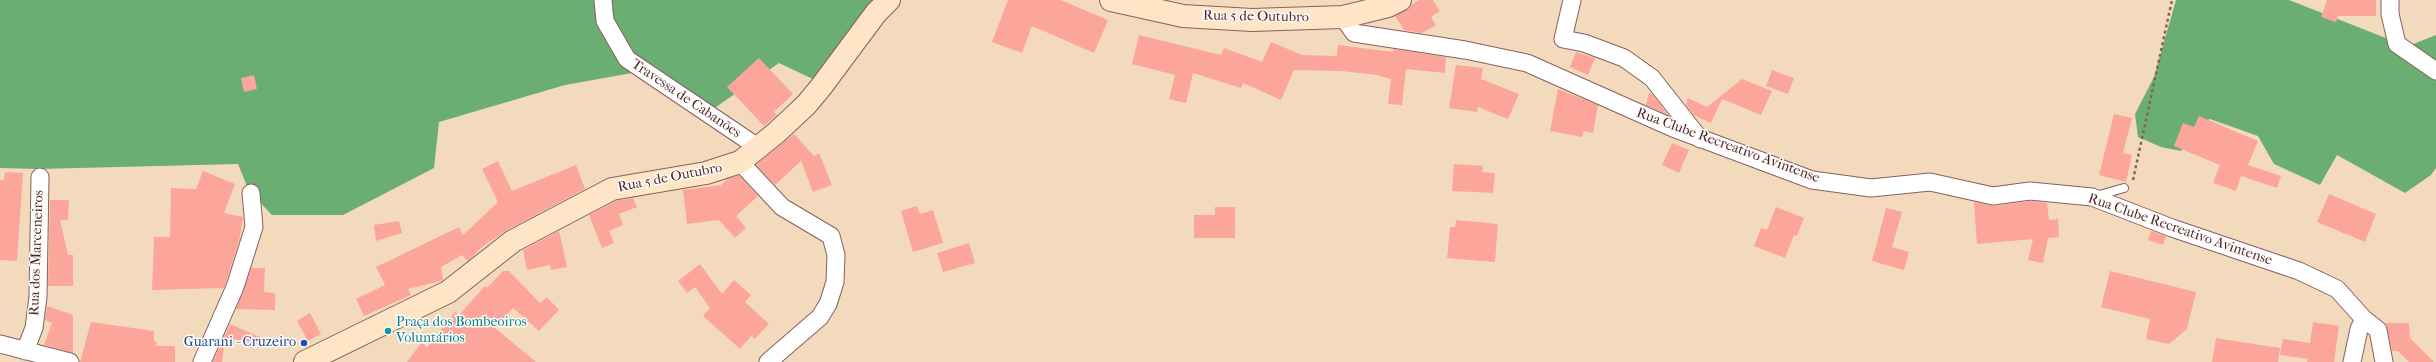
<!DOCTYPE html>
<html>
<head>
<meta charset="utf-8">
<style>
  body { margin:0 }
  canvas { display:block; background:#f4dabd }
</style>
</head>
<body>
<canvas width="2436" height="362"></canvas>
<script>
const c = document.querySelector('canvas').getContext('2d');
c.lineJoin = 'round';
function paint(path, color) { c.fillStyle = color; c.fill(path, 'evenodd'); }
const shape = rows => new Path2D(rows.map(r => 'M' + r).join(''));
function trace(path, color, width, dash) { c.strokeStyle = color; c.lineWidth = width; c.lineCap = dash ? 'butt' : 'round'; c.setLineDash(dash || []); c.stroke(path); }
function write(font, color, halo, rows, align = 'center') {
  c.font = font + ' "IM FELL French Canon",serif'; c.lineWidth = 3; c.setLineDash([]); c.textBaseline = 'middle'; c.strokeStyle = halo; c.fillStyle = color; for (const [text, x, y, turn = 0] of rows) {
    c.save(); c.translate(x, y); c.rotate((+turn || 0) * Math.PI / 180); c.textAlign = isNaN(turn) ? turn : align; if (halo) c.strokeText(text, 0, 0); c.fillText(text, 0, 0); c.restore();
  }
}
paint(shape([
  [0,0,877,0,817,81,779,63,709,112,632,73,565,85,439,122,434,168,343,215,272,215,249,191,238,164,38,169,0,168],
  [2176,0,2289,0,2396,42,2411,45,2436,35,2436,168,2431,175,2405,193,2337,155,2320,185,2274,164,2258,136,2210,119,2199,124,2181,151,2161,147,2138,137,2135,114,2154,77]
]), '#6aae72');
paint(shape([
  [1008,0,1061,0,1108,20,1094,53,1032,26,1022,53,992,42],
  [1419,0,1433,0,1440,11,1431,17,1436,25,1422,33,1404,30,1395,16],
  [2327,0,2376,0,2376,16,2338,16,2336,22,2321,17],
  [1139,35,1221,55,1224,48,1262,62,1271,42,1302,55,1337,56,1338,45,1393,52,1393,49,1446,57,1445,73,1406,69,1402,105,1388,104,1391,79,1377,75,1341,71,1294,70,1281,100,1243,83,1241,88,1193,73,1186,103,1169,99,1175,75,1132,64],
  [1576,52,1595,58,1588,75,1570,67],
  [759,58,793,94,774,112,777,115,764,126,727,87],
  [1456,65,1483,68,1481,79,1519,94,1508,119,1478,107,1477,112,1449,108],
  [1772,70,1794,78,1788,94,1766,86],
  [254,75,257,89,244,92,241,78],
  [1742,79,1772,91,1761,115,1722,99,1711,123,1694,115,1686,105,1688,98,1707,107],
  [1558,89,1598,105,1593,133,1584,131,1582,137,1550,131],
  [1649,93,1653,95,1668,115,1646,105],
  [2114,114,2132,118,2123,153,2132,155,2126,182,2099,175],
  [2199,116,2258,141,2248,165,2281,176,2277,188,2241,176,2236,191,2213,183,2220,165,2174,146,2183,123,2194,127],
  [794,134,814,156,819,153,832,185,813,192,801,161,775,185,756,165],
  [1672,143,1689,150,1679,173,1662,165],
  [498,161,512,191,576,165,585,189,507,230,483,246,468,261,462,255,441,267,443,280,441,281,408,289,411,295,364,316,356,299,385,285,376,267,459,227,463,235,498,202,482,169],
  [1454,164,1483,166,1482,172,1495,173,1493,193,1452,191],
  [203,171,235,184,224,213,243,217,240,237,226,283,224,288,152,290,154,237,170,237,171,188,196,189],
  [5,172,23,173,17,261,0,260,0,180,4,180],
  [739,175,758,196,736,216,746,228,735,238,719,220,687,224,683,190,721,185,727,179],
  [2329,194,2376,214,2365,242,2317,222],
  [633,198,637,207,619,214,623,225,609,231,614,243,602,248,589,215,616,201],
  [50,200,69,200,68,220,60,220,68,255,73,255,73,286,48,286],
  [2030,201,2047,203,2049,220,2058,219,2059,237,2048,238,2043,263,2028,260,2033,239,1977,244,1974,202,1994,206],
  [917,206,920,214,933,210,943,243,913,252,901,211],
  [1215,207,1235,207,1235,238,1194,238,1194,215,1215,215],
  [1776,207,1804,218,1797,236,1794,235,1785,258,1754,246,1761,228,1767,230],
  [1886,208,1902,212,1892,247,1909,252,1904,270,1872,261],
  [1456,220,1498,224,1495,262,1447,258,1450,227,1455,227],
  [399,221,402,233,376,241,374,225],
  [559,231,567,267,551,270,550,265,527,270,523,250],
  [2151,231,2166,236,2163,245,2148,240],
  [969,243,975,263,943,272,937,253],
  [700,264,722,294,734,280,751,295,745,302,769,324,755,339,751,336,740,349,703,316,710,308,695,287,687,293,678,281],
  [251,268,265,268,264,292,275,293,275,310,236,309],
  [503,271,509,271,540,303,547,297,559,310,539,331,513,308,495,328,536,362,407,362,422,342,427,347,455,312,459,315,485,286,487,288],
  [2110,271,2196,292,2187,329,2169,344,2146,339,2150,319,2101,307],
  [47,306,73,315,73,353,44,345,52,323,45,320],
  [310,313,321,334,308,341,297,321],
  [91,322,154,331,154,341,157,342,156,346,175,346,175,362,80,362],
  [2313,322,2339,326,2334,362,2307,362,2308,359,2280,355,2283,339,2310,343],
  [2386,323,2409,323,2410,338,2434,362,2409,362,2398,351,2392,351],
  [230,324,267,340,266,344,225,338,222,362,213,362],
  [2216,338,2280,348,2278,362,2212,362]
]), '#fca59b');
const lane = shape([
  [2096,196,2124,188]
]);
const street = shape([
  [603,0,605,21,627,59,759,148],
  [1572,0,1563,39,1584,43,1624,58,1652,78,1700,139],
  [2390,0,2390,14,2397,44,2436,71],
  [1343,17,1354,33,1465,50,1527,63,1673,128,1812,180,1871,188,1930,182,1993,196,2030,191,2092,197,2172,228,2299,271,2337,289,2364,319,2378,330,2384,362],
  [740,162,782,207,831,236,836,255,835,282,828,304,820,317,768,362],
  [0,344,70,362],
  [25,351,34,328,38,297,40,177],
  [202,362,235,287,254,227,251,193],
  [2352,362,2359,329,2364,319]
]);
const secondary = shape([
  [1111,0,1183,16,1252,20,1343,17,1388,6,1400,0],
  [305,362,448,292,513,241,612,189,706,173,740,162,776,133,806,105,821,87,876,13,889,0]
]);
trace(lane, '#86605e', 10);
trace(street, '#86605e', 19);
trace(secondary, '#86605e', 24);
trace(shape([
  [2133,180,2172,0]
]), '#86605e', 2.5, [3, 3]);
trace(lane, '#fff', 8);
trace(street, '#fff', 17);
trace(secondary, '#fde5c5', 22);
for (const [x, y, r, color] of [
  [388,331,4,"#0f9aa8"],
  [304,343,4,"#1a4fb4"]
]) { const dot = new Path2D(); dot.arc(x, y, r, 0, 2 * Math.PI); c.fillStyle = color; c.fill(dot); trace(dot, '#fdfcf7', 1.5); }
write('14px', '#4a1f2b', '#fdfcf7', [
  ["Rua 5 de Outubro",1256,17,1],
  ["Travessa de Cabanões",686,99,34],
  ["Rua Clube Recreativo Avintense",1728,146,20],
  ["Rua 5 de Outubro",670,178,-11],
  ["Rua Clube Recreativo Avintense",2180,230,19],
  ["Rua dos Marceneiros",37,253,-88]
]);
write('14px', '#0d838f', '#fdfcf7', [
  ["Praça dos Bombeoiros",396,323],
  ["Voluntários",396,339]
], 'left');
write('14px', '#164399', '#fdfcf7', [
  ["Guarani - Cruzeiro",296,343]
], 'right');
</script>
</body>
</html>
